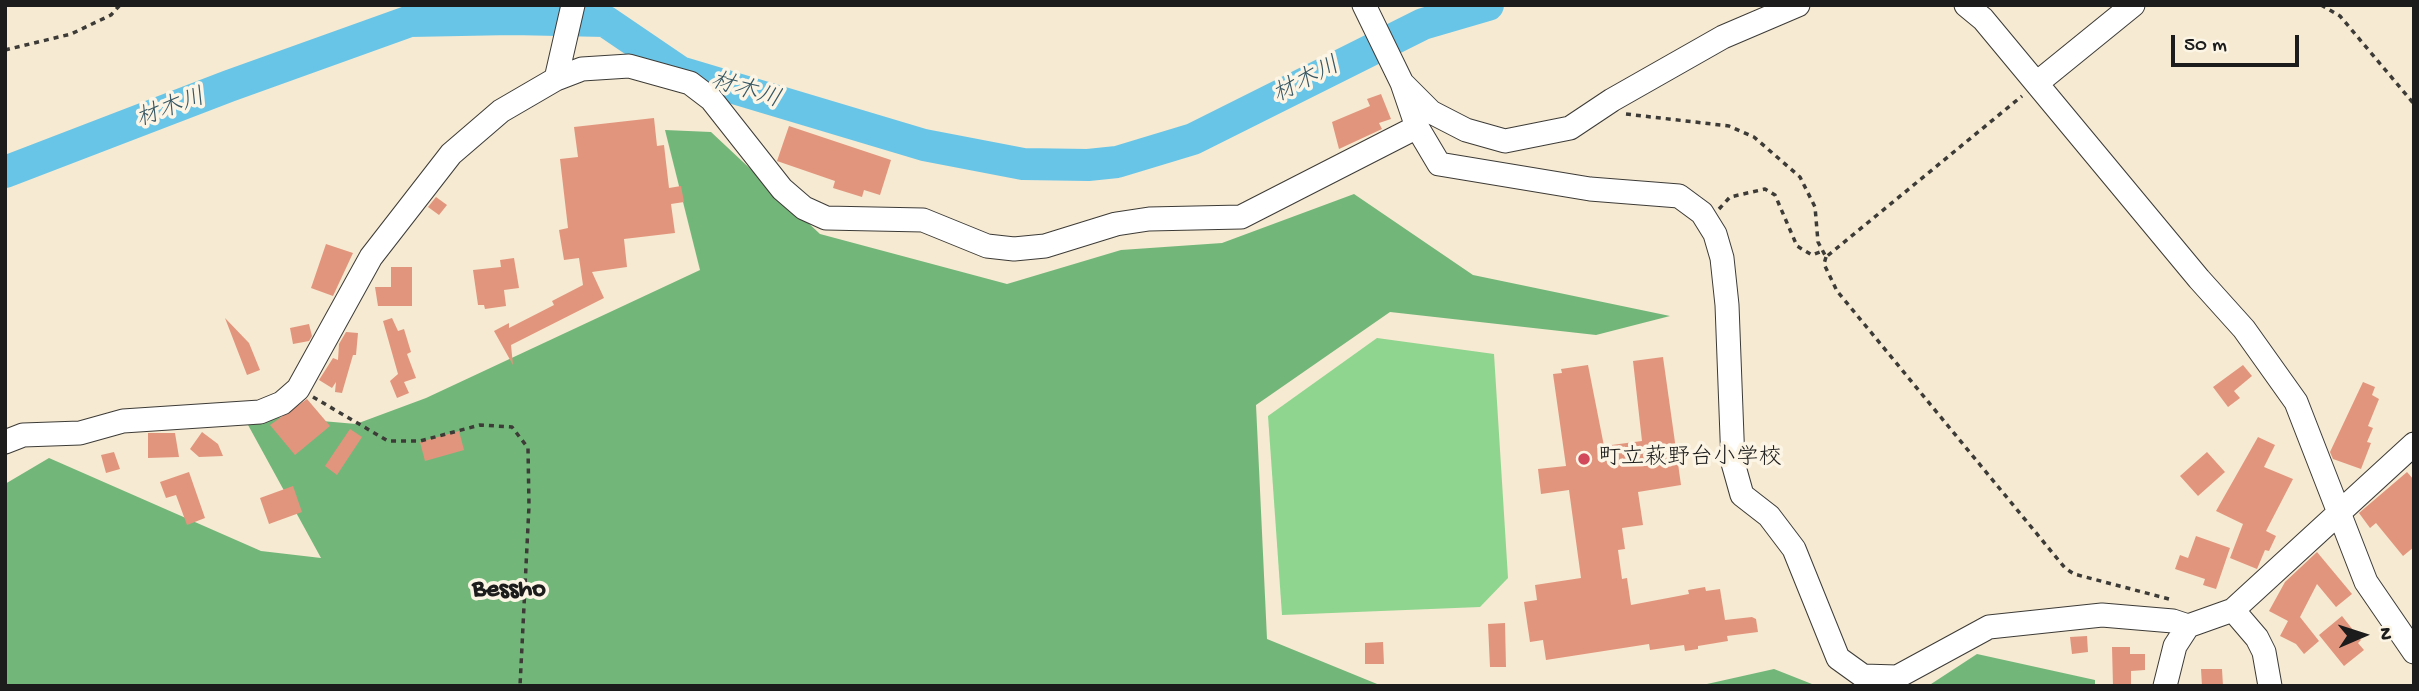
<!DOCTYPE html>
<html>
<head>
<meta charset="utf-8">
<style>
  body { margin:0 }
  #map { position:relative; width:2419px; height:691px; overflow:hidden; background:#f6ead2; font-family:"Gochi Hand",sans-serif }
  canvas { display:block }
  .frame { position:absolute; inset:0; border:7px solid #1c1c1c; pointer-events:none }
  .north { position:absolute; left:2328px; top:600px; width:70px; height:70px; -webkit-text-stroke:5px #fcf5e5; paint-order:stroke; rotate:87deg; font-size:19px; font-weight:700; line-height:28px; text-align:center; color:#1c1c1c }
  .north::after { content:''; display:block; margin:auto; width:24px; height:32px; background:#1c1c1c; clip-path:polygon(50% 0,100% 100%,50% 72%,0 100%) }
  .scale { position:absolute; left:2171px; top:35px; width:128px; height:32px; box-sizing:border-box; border:4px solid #1c1c1c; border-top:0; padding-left:9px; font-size:21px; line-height:24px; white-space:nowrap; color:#1c1c1c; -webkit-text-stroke:5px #fcf5e5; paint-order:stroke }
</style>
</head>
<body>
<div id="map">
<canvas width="2419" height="691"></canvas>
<div class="frame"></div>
<div class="north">N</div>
<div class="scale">50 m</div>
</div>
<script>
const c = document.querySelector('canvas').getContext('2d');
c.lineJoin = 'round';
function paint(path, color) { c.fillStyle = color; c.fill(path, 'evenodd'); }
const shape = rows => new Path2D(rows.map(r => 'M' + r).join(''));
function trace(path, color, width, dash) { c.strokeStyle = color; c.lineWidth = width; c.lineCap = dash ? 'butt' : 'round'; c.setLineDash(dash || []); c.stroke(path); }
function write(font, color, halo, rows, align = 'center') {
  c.font = font + ' "Gochi Hand","Klee One",sans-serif'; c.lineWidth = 7; c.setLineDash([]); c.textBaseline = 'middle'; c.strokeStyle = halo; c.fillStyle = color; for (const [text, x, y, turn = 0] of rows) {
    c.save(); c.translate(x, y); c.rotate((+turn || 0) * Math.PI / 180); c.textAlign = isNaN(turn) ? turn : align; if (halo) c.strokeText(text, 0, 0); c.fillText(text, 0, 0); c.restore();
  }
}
paint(shape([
  [1377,338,1494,354,1508,578,1480,607,1282,615,1268,416]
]), '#8fd58f');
paint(shape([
  [665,130,711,132,820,234,1007,284,1121,250,1222,243,1354,194,1473,275,1670,316,1596,335,1390,312,1256,405,1267,639,1382,686,5,686,5,484,49,458,261,551,321,558,242,414,356,424,426,398,700,270],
  [1977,654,2095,680,2095,686,1928,686],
  [1774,669,1817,686,1698,686]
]), '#73b67a');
trace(shape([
  [5,172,229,86,410,21,512,19,605,21,680,72,924,145,1023,164,1088,165,1117,162,1193,139,1423,24,1488,5]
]), '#69c5e7', 32);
paint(shape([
  [1381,94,1391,119,1379,123,1382,129,1339,149,1332,122,1370,106,1367,99],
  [654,118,657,146,664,145,669,188,681,186,684,202,671,204,675,233,624,239,627,267,592,272,604,298,511,345,513,365,494,331,509,323,509,328,554,305,552,301,583,285,579,258,564,260,559,230,568,228,560,159,578,157,574,127],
  [789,126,891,160,880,195,864,190,862,197,833,188,835,181,777,161],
  [436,197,447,205,439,215,428,207],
  [326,244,353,253,333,296,311,288],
  [514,258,519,288,504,290,506,306,485,309,484,305,478,305,473,270,501,267,500,260],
  [391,267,412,267,412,306,378,306,375,287,391,287],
  [225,318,249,343,260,370,247,375],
  [392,318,398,331,404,329,411,352,407,354,416,378,404,382,409,393,397,398,390,381,398,374,383,321],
  [309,324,312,336,309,341,293,344,290,328],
  [346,332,358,333,356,355,353,355,342,393,335,392,336,382,332,388,319,380,333,358,338,360,339,344],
  [1663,357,1681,485,1638,492,1643,525,1622,528,1625,549,1618,550,1622,579,1627,578,1631,605,1689,594,1688,590,1705,587,1706,591,1720,589,1725,620,1752,617,1756,619,1758,632,1727,636,1728,641,1698,646,1698,649,1685,651,1684,645,1650,650,1649,644,1546,660,1543,640,1530,642,1524,602,1537,600,1535,585,1581,578,1569,490,1541,494,1538,469,1566,466,1553,374,1562,373,1561,369,1588,365,1604,446,1642,441,1633,361],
  [2243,365,2252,376,2234,391,2240,398,2228,407,2213,387],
  [2363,382,2375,387,2372,395,2379,399,2368,426,2373,428,2367,442,2371,443,2361,469,2333,459,2330,452],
  [307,399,330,426,295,455,270,425],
  [350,429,362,437,337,475,325,466],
  [459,431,464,450,425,461,420,442],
  [202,432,218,444,223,456,199,457,190,449],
  [148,433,175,433,179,457,148,458],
  [2258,437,2275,445,2264,467,2293,479,2266,531,2276,536,2269,551,2265,550,2257,569,2230,558,2243,524,2216,511],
  [114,452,120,469,106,473,101,455],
  [2207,452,2225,472,2198,496,2180,476],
  [189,472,205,518,187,525,176,495,166,498,160,482],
  [2407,472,2414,480,2414,547,2403,556,2376,523,2370,528,2359,513],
  [293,486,302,512,269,524,260,498],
  [2196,536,2230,548,2216,589,2203,585,2205,579,2175,569,2180,555,2188,558],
  [2317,552,2352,594,2336,607,2317,584,2300,617,2319,641,2304,654,2296,644,2280,636,2288,621,2269,611,2285,582],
  [2342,616,2361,640,2358,643,2364,650,2344,666,2319,635],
  [1505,623,1506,667,1490,667,1488,624],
  [2087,636,2088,652,2072,654,2070,637],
  [1383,642,1384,664,1365,664,1365,643],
  [2112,647,2130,647,2130,654,2145,654,2145,670,2131,671,2131,686,2113,686],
  [2201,669,2222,669,2223,686,2202,686]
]), '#e2957d');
const minor = shape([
  [1364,5,1402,83,1431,112,1466,130,1505,141,1570,128,1612,100,1723,37,1798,5],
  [1966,5,1983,19,2199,279,2244,329,2296,402,2366,582,2414,652],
  [556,79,573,5],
  [1402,83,1417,127,1439,164,1590,189,1679,196,1702,213,1715,234,1722,258,1727,305,1733,463,1742,495,1769,516,1794,549,1838,658,1863,676,1897,677,1989,627,2102,615,2173,621,2188,626],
  [2037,83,2133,5],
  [5,442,23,435,80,433,123,421,260,412,282,403,298,389,371,257,451,154,501,111,556,79,582,69,629,66,690,83,711,99,782,189,804,208,826,218,923,220,987,246,1014,249,1045,246,1116,224,1149,219,1241,217,1417,127],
  [2233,610,2257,638,2264,652,2270,686],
  [2165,686,2175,646,2188,626,2233,610,2414,444]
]);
trace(minor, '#3d3b37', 25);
trace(shape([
  [2321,5,2340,16,2414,104],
  [5,50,71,34,111,15,120,5],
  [1626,114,1729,126,1754,137,1800,177,1815,207,1818,242,1826,257,2022,96],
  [1719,209,1730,197,1765,189,1775,195,1797,246,1812,255,1823,251],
  [1826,257,1824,264,1837,291,2065,568,2074,574,2169,599],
  [313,397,388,441,420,441,480,425,512,427,528,448,529,506,520,686]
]), '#3d3b37', 3.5, [5, 5]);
trace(minor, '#fff', 23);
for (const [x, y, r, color] of [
  [1584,459,7,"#d1495b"]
]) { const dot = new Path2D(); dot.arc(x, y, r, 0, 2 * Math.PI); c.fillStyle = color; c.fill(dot); trace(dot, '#fcf5e5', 2.5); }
write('23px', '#1c1c1c', '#fcf5e5', [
  ["町立萩野台小学校",1598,459]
], 'left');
write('italic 24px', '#375763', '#fcf5e5', [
  ["材木川",1307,82,-27],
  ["材木川",745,92,17],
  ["材木川",171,110,-20]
]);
write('bold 26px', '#1c1c1c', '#fcf5e5', [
  ["Bessho",509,591]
]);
</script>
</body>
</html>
